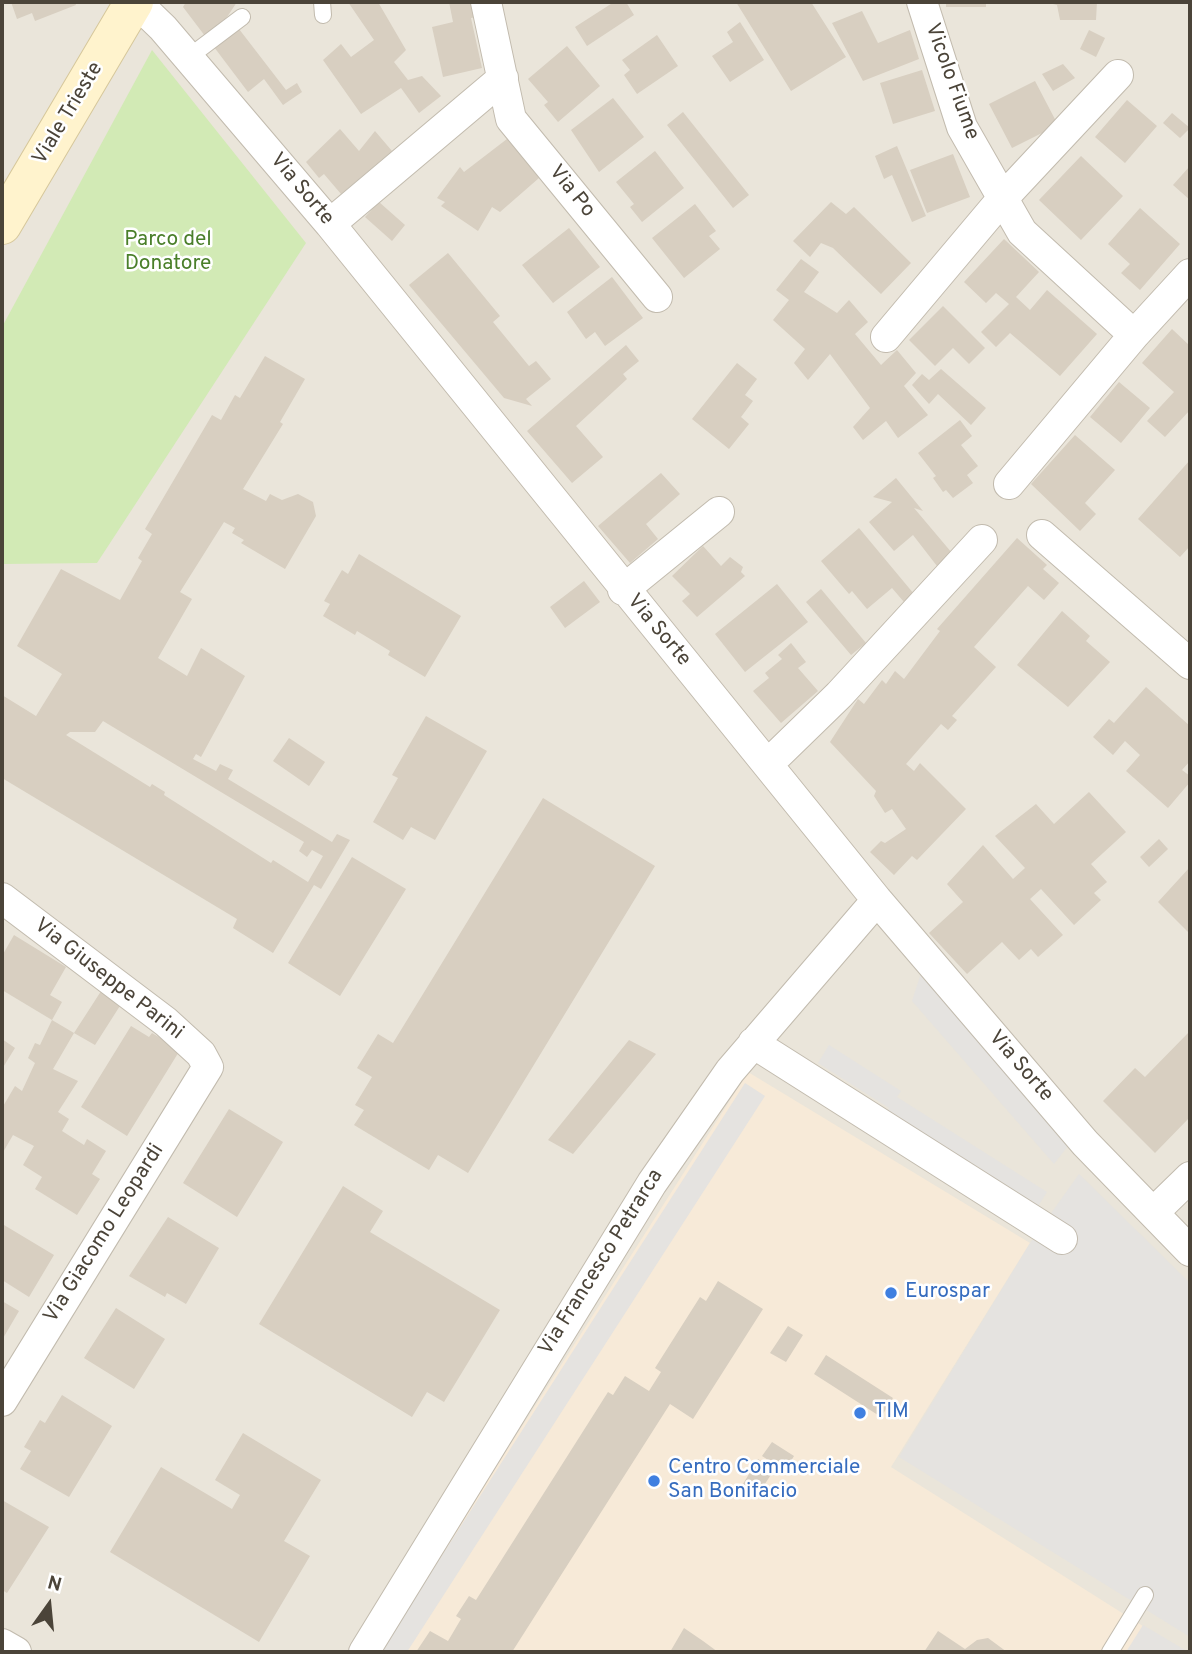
<!DOCTYPE html>
<html>
<head>
<meta charset="utf-8">
<style>
  body { margin:0 }
  #map { position:relative; width:1192px; height:1654px; overflow:hidden; background:#f6f3ec; font-family:Overpass,sans-serif }
  canvas { display:block }
  .frame { position:absolute; inset:0; border:4px solid #4b4439; pointer-events:none }
  .north { position:absolute; left:14px; top:1570px; width:70px; height:70px; -webkit-text-stroke:5px #fff; paint-order:stroke; rotate:15deg; font-size:19px; font-weight:700; line-height:28px; text-align:center; color:#4b4439 }
  .north::after { content:''; display:block; margin:auto; width:24px; height:32px; background:#4b4439; clip-path:polygon(50% 0,100% 100%,50% 72%,0 100%) }
</style>
</head>
<body>
<div id="map">
<canvas width="1192" height="1654"></canvas>
<div class="frame"></div>
<div class="north">N</div>
</div>
<script>
const c = document.querySelector('canvas').getContext('2d');
c.lineJoin = 'round';
function paint(path, color) { c.fillStyle = color; c.fill(path, 'evenodd'); }
const shape = rows => new Path2D(rows.map(r => 'M' + r).join(''));
function trace(path, color, width, dash) { c.strokeStyle = color; c.lineWidth = width; c.lineCap = dash ? 'butt' : 'round'; c.setLineDash(dash || []); c.stroke(path); }
function write(font, color, halo, rows, align = 'center') {
  c.font = font + ' Overpass,sans-serif'; c.lineWidth = 5; c.setLineDash([]); c.textBaseline = 'middle'; c.strokeStyle = halo; c.fillStyle = color; for (const [text, x, y, turn = 0] of rows) {
    c.save(); c.translate(x, y); c.rotate((+turn || 0) * Math.PI / 180); c.textAlign = isNaN(turn) ? turn : align; if (halo) c.strokeText(text, 0, 0); c.fillText(text, 0, 0); c.restore();
  }
}
paint(shape([
  [2,2,1190,2,1190,1652,2,1652]
]), '#eae5da');
paint(shape([
  [748,1072,1030,1243,891,1467,1184,1652,378,1652]
]), '#f7ead8');
paint(shape([
  [152,50,306,243,97,563,3,564,2,327]
]), '#d2eab5');
paint(shape([
  [921,973,1068,1146,1054,1164,912,1001],
  [829,1045,901,1091,897,1097,1047,1192,1035,1211,885,1116,889,1108,818,1063],
  [745,1083,765,1096,407,1652,380,1652],
  [1079,1174,1190,1283,1190,1637,899,1457,1030,1243],
  [1143,1625,1185,1650,1184,1652,1126,1652]
]), '#e5e3e0');
paint(shape([
  [11,2,75,2,76,5,35,21,32,13,17,19],
  [186,2,237,2,227,17,205,36,183,7],
  [348,2,378,2,406,50,394,62,408,80,422,76,441,96,419,113,401,88,361,114,323,60,341,44,351,57,374,40],
  [449,2,474,2,478,17,471,18,482,68,443,77,432,27,453,22],
  [614,2,626,2,634,15,587,46,575,27],
  [736,2,811,2,846,57,791,91],
  [946,2,986,2,986,7,946,7],
  [1045,2,1097,2,1096,20,1060,20,1057,5],
  [862,11,878,43,910,30,919,59,863,81,832,23],
  [740,22,764,60,730,82,712,56,733,42,727,32],
  [239,29,286,90,297,83,302,92,283,105,264,79,248,92,214,47],
  [1089,30,1105,38,1096,57,1080,49],
  [657,35,678,66,637,94,624,75,630,70,622,60],
  [567,46,600,86,558,122,544,105,548,102,528,79],
  [1063,64,1075,78,1053,91,1042,74],
  [922,70,935,111,893,124,880,83],
  [1035,81,1058,125,1012,148,989,104],
  [613,98,644,137,599,172,571,130],
  [1127,100,1157,126,1125,163,1095,137],
  [683,112,749,195,733,208,667,125],
  [1172,113,1190,128,1180,138,1163,123],
  [340,129,359,151,375,131,392,151,341,194,324,174,319,178,306,162],
  [507,139,539,178,500,212,492,207,478,231,441,206,445,202,437,198,460,167,464,172],
  [897,146,926,216,912,222,892,175,884,179,875,156],
  [655,151,684,188,642,222,630,207,634,204,616,182],
  [953,154,970,197,927,213,910,170],
  [1081,156,1123,196,1081,240,1039,200],
  [1190,166,1190,200,1173,185],
  [379,202,405,225,392,241,365,217],
  [831,202,846,214,854,207,911,263,881,294,833,248,821,243,810,257,793,241],
  [695,204,716,231,709,236,720,249,684,278,652,238],
  [1140,208,1180,244,1140,290,1121,273,1130,264,1108,244],
  [569,228,600,267,553,303,522,265],
  [1004,239,1039,272,1016,297,1030,310,1047,290,1097,334,1060,376,1010,333,996,347,981,332,1009,304,996,293,986,303,964,282],
  [448,253,500,316,493,322,529,366,536,361,551,379,526,399,532,406,504,398,409,285],
  [801,259,819,272,804,292,837,313,849,300,868,322,855,334,881,365,897,350,916,373,904,386,928,415,898,438,886,421,863,440,853,427,870,408,830,354,808,380,794,363,805,349,773,320,789,300,776,290],
  [612,277,643,318,605,346,595,332,586,339,567,312],
  [943,306,985,348,969,364,953,348,935,366,909,340],
  [1172,329,1190,346,1190,410,1165,437,1147,421,1174,392,1142,363],
  [626,345,639,361,623,374,627,379,576,426,603,457,572,483,527,431],
  [265,356,305,379,280,422,283,424,243,489,266,501,270,494,282,500,298,494,313,502,316,516,285,569,241,543,244,540,232,533,235,528,224,522,180,592,192,599,158,658,187,676,201,648,245,676,201,757,196,754,193,759,216,771,220,764,233,770,228,779,332,842,337,834,350,840,321,889,314,885,273,953,233,928,237,919,2,778,2,695,36,716,62,674,17,646,61,569,120,600,142,561,138,558,152,534,145,529,212,415,221,420,235,395,240,398],
  [103,721,304,842,299,851,307,857,312,850,323,856,308,882,273,860,271,863,164,795,165,792,152,784,150,787,66,735,70,732,95,732],
  [737,363,757,379,745,395,753,401,741,417,749,424,729,449,692,419],
  [941,369,986,408,971,425,938,394,929,404,912,385,922,374,929,380],
  [1119,382,1150,408,1121,443,1090,417],
  [960,420,972,436,961,445,978,466,967,475,973,483,953,498,946,490,943,492,933,478,936,476,918,453],
  [1075,435,1115,470,1085,503,1096,514,1080,531,1031,484],
  [1190,460,1190,546,1180,557,1138,519],
  [661,473,680,494,646,524,658,539,630,563,598,526],
  [896,478,923,511,914,508,952,553,937,566,913,535,894,551,869,522,892,502,873,497],
  [859,528,914,594,904,602,892,588,867,609,852,591,849,594,821,561],
  [1017,538,1047,565,1043,569,1059,583,1044,600,1028,586,974,647,996,667,952,716,957,720,948,730,941,724,906,764,914,771,920,763,966,809,917,860,912,856,894,875,870,852,881,841,885,843,906,829,892,809,885,813,874,796,876,791,830,742,858,699,864,704,882,680,886,684,895,671,904,679,940,631,937,629],
  [703,546,721,566,730,557,743,567,741,572,745,576,697,617,682,601,690,594,672,576],
  [359,554,461,616,425,677,388,655,390,651,357,631,355,635,323,616,330,604,324,601,342,570,348,574],
  [584,581,600,602,565,628,550,607],
  [777,584,808,622,745,672,715,634],
  [821,589,866,643,851,655,806,602],
  [1062,611,1090,636,1086,641,1110,662,1068,707,1017,665],
  [791,643,806,662,798,668,818,691,781,723,753,691,769,678,765,673,782,659,778,655],
  [1146,687,1190,726,1190,761,1182,770,1190,776,1190,782,1168,808,1126,771,1140,755,1125,741,1113,755,1093,737,1109,719,1114,723],
  [426,716,487,751,435,840,411,827,403,840,373,822,398,778,392,775],
  [289,738,325,762,309,786,273,761],
  [1089,792,1126,832,1091,864,1107,882,1094,893,1101,900,1074,925,1041,889,1030,899,1063,935,1038,957,1031,949,1019,960,1002,942,967,974,929,933,963,902,947,884,983,845,1013,879,1025,868,995,836,1036,804,1054,824],
  [543,798,655,866,468,1173,438,1155,429,1170,354,1125,364,1110,355,1105,372,1077,357,1068,378,1034,393,1043],
  [1159,839,1168,849,1149,867,1140,857],
  [352,857,406,889,340,996,288,963],
  [1190,867,1190,934,1158,902],
  [14,935,66,967,50,995,62,1002,52,1020,2,990,2,956],
  [105,985,125,998,95,1045,74,1033],
  [52,1020,74,1033,53,1069,78,1081,58,1112,69,1119,62,1131,84,1145,87,1139,106,1151,92,1174,100,1179,77,1215,35,1189,42,1177,23,1165,34,1146,13,1135,2,1154,2,1108,15,1086,22,1091,35,1063,28,1058,35,1043,40,1045],
  [131,1026,149,1037,152,1033,180,1050,127,1136,81,1107],
  [1190,1031,1190,1117,1155,1153,1103,1101,1135,1068,1145,1077],
  [2,1039,15,1048,2,1069],
  [629,1040,656,1054,573,1154,548,1140],
  [229,1109,283,1142,237,1217,183,1183],
  [343,1186,383,1211,370,1232,500,1310,444,1402,427,1392,412,1417,259,1324],
  [168,1217,219,1248,186,1304,167,1293,165,1297,129,1276],
  [4,1225,54,1255,29,1297,2,1280],
  [718,1281,763,1309,693,1419,670,1404,512,1652,416,1652,430,1631,448,1641,461,1619,456,1616,469,1596,476,1600,608,1392,613,1395,625,1376,649,1391,661,1372,655,1368,700,1297,706,1301],
  [2,1301,19,1311,2,1340],
  [116,1308,165,1339,134,1389,84,1358],
  [788,1326,803,1335,786,1362,770,1353],
  [826,1355,893,1398,881,1417,814,1374],
  [62,1395,112,1426,69,1497,20,1469,31,1451,24,1447,40,1420,45,1423],
  [243,1433,321,1480,284,1541,310,1556,259,1642,110,1552,161,1467,232,1509,240,1495,215,1480],
  [772,1442,794,1456,785,1471,762,1456],
  [758,1459,774,1470,759,1493,743,1484],
  [2,1500,49,1527,7,1593,2,1590],
  [684,1628,703,1641,718,1652,670,1652],
  [938,1631,965,1649,977,1640,988,1638,1007,1652,924,1652]
]), '#d8cfc1');
const lane = shape([
  [322,2,323,15],
  [189,57,242,17],
  [1110,1652,1145,1595]
]);
const street = shape([
  [136,2,163,28,330,224,877,900,1085,1143,1190,1251],
  [486,2,511,119,657,297],
  [922,2,962,127,1022,232,1134,335],
  [330,224,503,78],
  [886,337,1003,198,1118,75],
  [1009,484,1134,335,1190,274],
  [1042,535,1190,664],
  [623,590,719,512],
  [768,764,839,695,982,540],
  [2,898,166,1022,201,1054,208,1067,2,1401],
  [753,1043,1062,1239],
  [1154,1212,1190,1177],
  [2,1644,16,1652],
  [364,1652,652,1183,730,1071,877,900]
]);
const secondary = shape([
  [2,225,134,2]
]);
trace(lane, '#c2bbae', 18);
trace(street, '#c2bbae', 32);
trace(secondary, '#d6c79b', 40);
trace(lane, '#fff', 16);
trace(street, '#fff', 30);
trace(secondary, '#fff3cd', 38);
for (const [x, y, r, color] of [
  [891,1293,7,"#3f7fe0"],
  [860,1413,7,"#3f7fe0"],
  [654,1481,7,"#3f7fe0"]
]) { const dot = new Path2D(); dot.arc(x, y, r, 0, 2 * Math.PI); c.fillStyle = color; c.fill(dot); trace(dot, '#fff', 2.5); }
write('21px', '#4b4439', '#fff', [
  ["Vicolo Fiume",951,82,70],
  ["Viale Trieste",69,114,-59],
  ["Via Sorte",301,190,50],
  ["Via Po",571,192,51],
  ["Via Sorte",658,631,50],
  ["Via Giuseppe Parini",108,980,38],
  ["Via Sorte",1020,1067,49],
  ["Via Giacomo Leopardi",105,1234,-58],
  ["Via Francesco Petrarca",602,1263,-58]
]);
write('21px', '#4a7f2a', '#fff', [
  ["Parco del",168,241],
  ["Donatore",168,265]
]);
write('21px', '#366cbe', '#fff', [
  ["Eurospar",905,1293],
  ["TIM",874,1413],
  ["Centro Commerciale",668,1469],
  ["San Bonifacio",668,1493]
], 'left');
</script>
</body>
</html>
